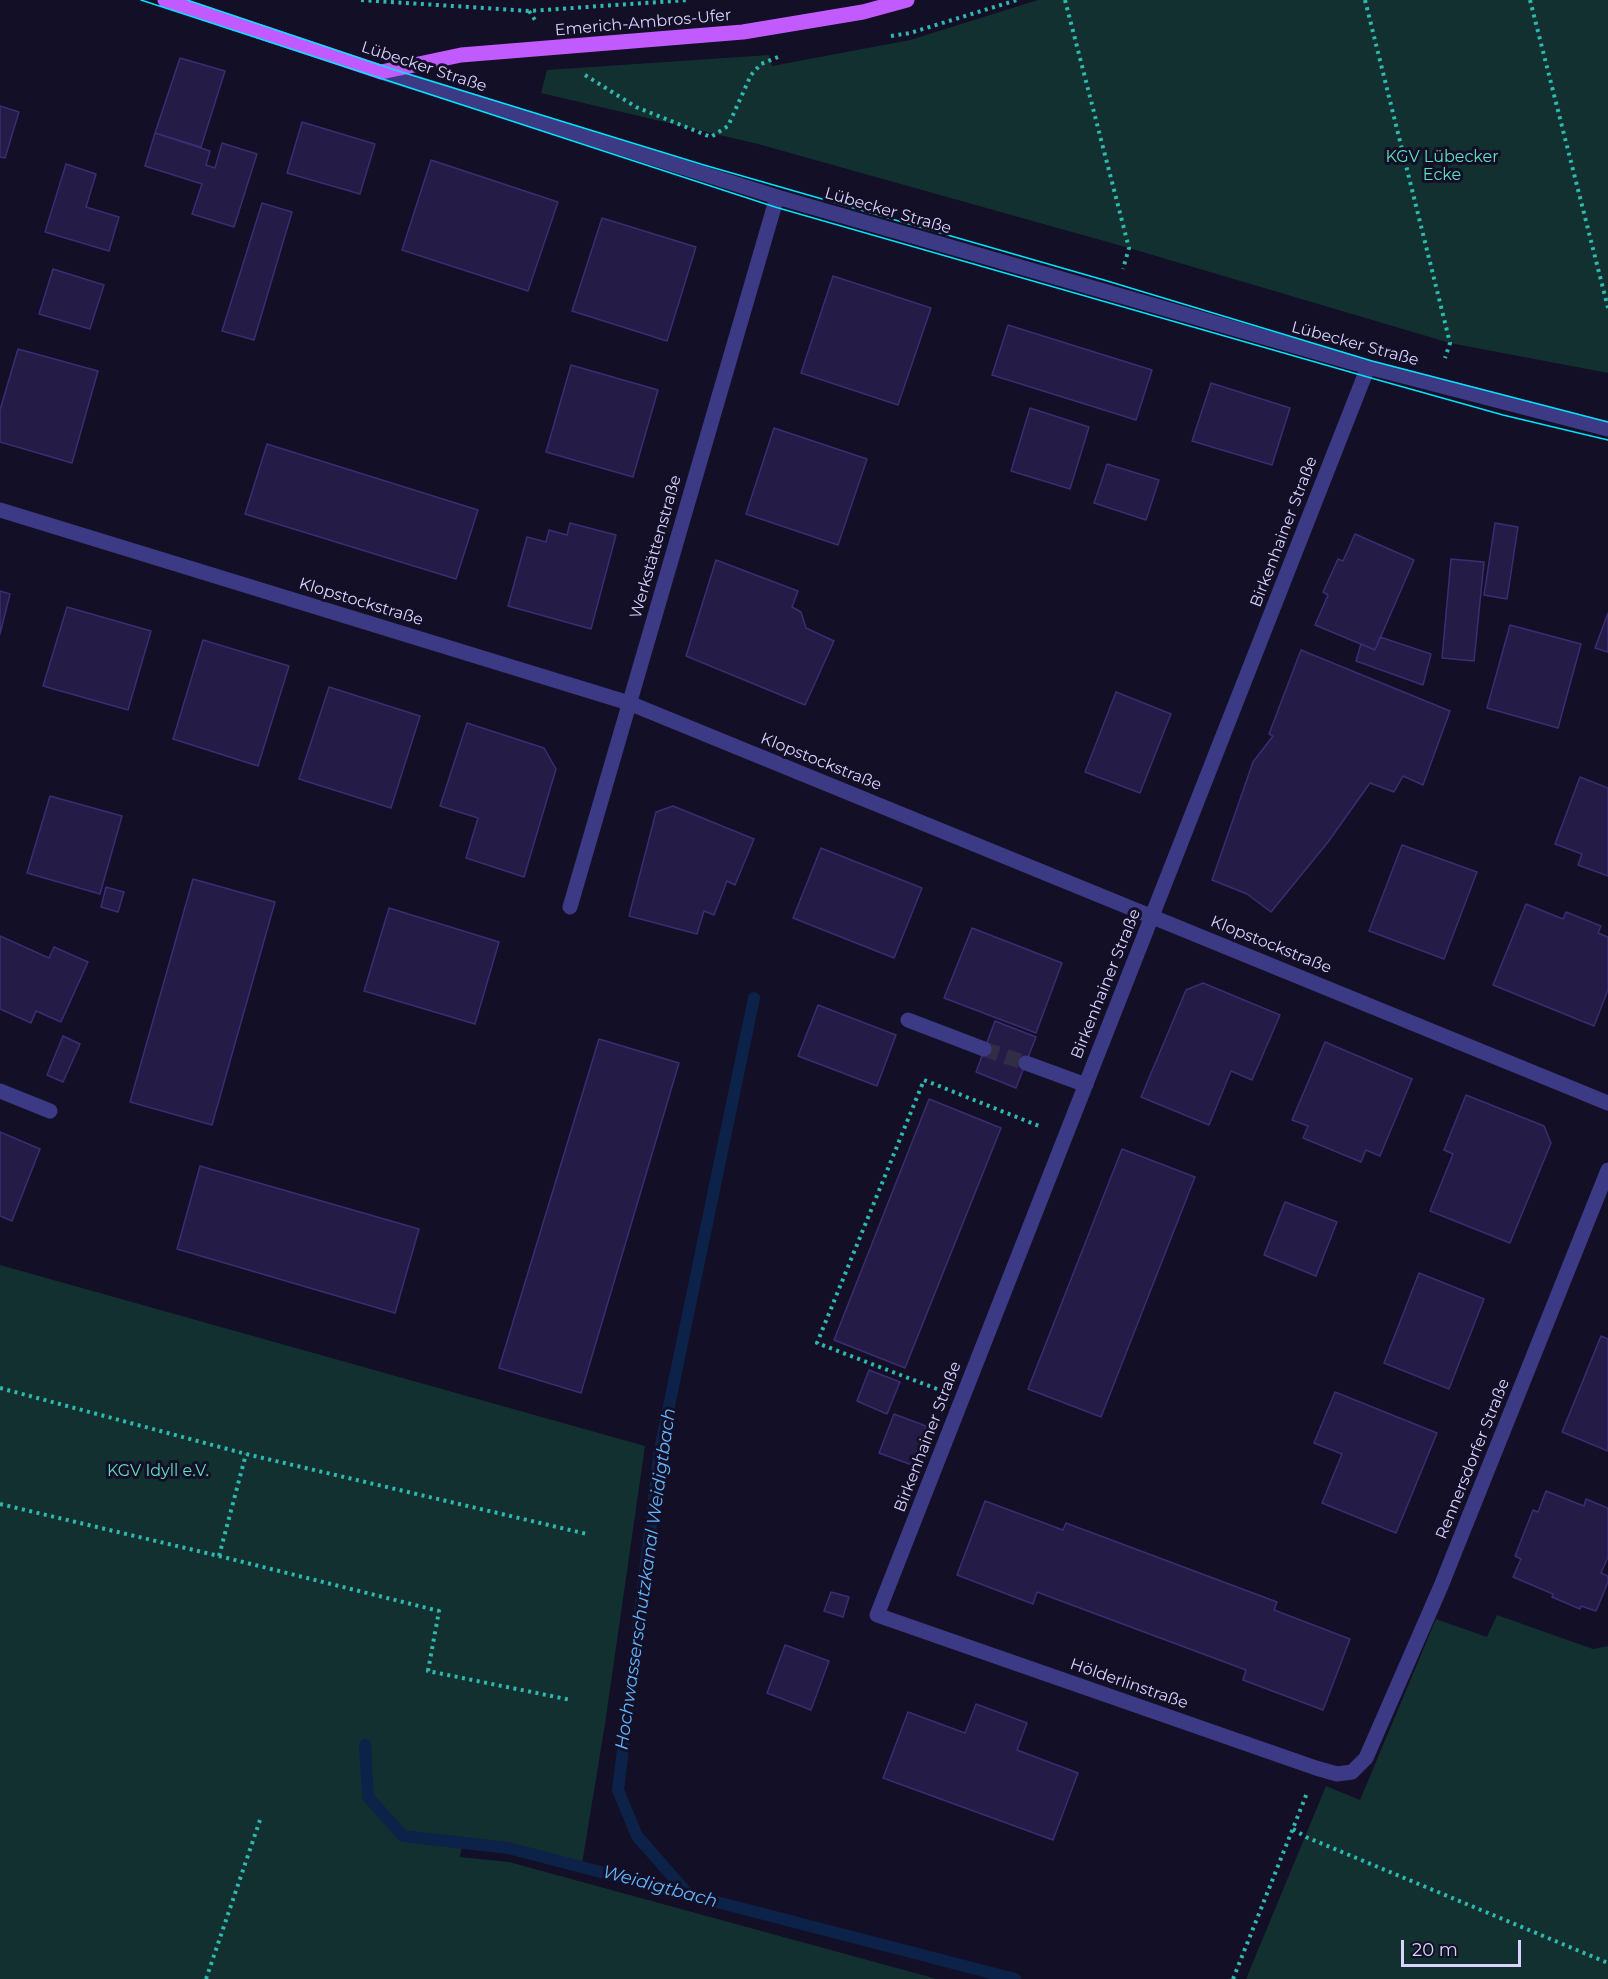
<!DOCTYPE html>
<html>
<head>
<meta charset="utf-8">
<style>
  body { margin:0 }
  #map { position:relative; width:1608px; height:1979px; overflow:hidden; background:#130f26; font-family:Montserrat,sans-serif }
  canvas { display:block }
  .scale { position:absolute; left:1401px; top:1940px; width:120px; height:27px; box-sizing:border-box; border:3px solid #d9d4ff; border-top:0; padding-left:8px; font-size:18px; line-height:21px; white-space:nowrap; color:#d9d4ff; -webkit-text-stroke:4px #130f26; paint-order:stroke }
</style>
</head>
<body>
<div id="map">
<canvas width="1608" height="1979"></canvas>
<div class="scale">20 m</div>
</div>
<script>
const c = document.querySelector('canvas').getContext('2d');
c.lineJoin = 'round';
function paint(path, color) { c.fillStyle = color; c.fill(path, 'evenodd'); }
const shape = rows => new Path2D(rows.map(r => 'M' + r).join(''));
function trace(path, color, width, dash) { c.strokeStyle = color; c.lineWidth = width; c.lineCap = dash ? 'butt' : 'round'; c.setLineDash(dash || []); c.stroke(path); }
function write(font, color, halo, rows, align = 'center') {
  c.font = font + ' Montserrat,sans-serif'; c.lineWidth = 6; c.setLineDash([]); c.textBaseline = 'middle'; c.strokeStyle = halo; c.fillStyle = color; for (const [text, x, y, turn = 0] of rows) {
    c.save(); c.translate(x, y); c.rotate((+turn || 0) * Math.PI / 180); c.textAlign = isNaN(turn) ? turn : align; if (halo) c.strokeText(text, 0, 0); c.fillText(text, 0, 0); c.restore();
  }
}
paint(shape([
  [1038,0,1608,0,1608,373,1450,343,1129,248,758,144,541,93,547,70,769,55,772,66,910,40],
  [0,1265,645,1446,605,1724,581,1870,502,1850,462,1846,460,1857,509,1862,937,1979,0,1979],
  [1497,1615,1593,1649,1608,1646,1608,1979,1246,1979,1326,1786,1360,1800,1436,1619,1487,1637]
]), '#12302f');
trace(shape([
  [365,1745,368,1797,403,1836,508,1848,1015,1979],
  [687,1893,637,1836,618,1790,660,1449,754,998]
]), '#0c2248', 12);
const building = shape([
  [180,58,225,71,201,147,155,133,180,58],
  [0,106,19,112,5,158,0,157,0,106],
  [302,122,375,144,360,194,287,173,302,122],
  [155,133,210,151,206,165,215,168,222,143,257,154,234,227,192,214,202,184,145,166,155,133],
  [431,160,558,202,528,291,402,250,431,160],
  [66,164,96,174,86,207,119,217,109,251,45,232,66,164],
  [262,203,292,212,254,340,222,331,262,203],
  [602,218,696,247,667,341,572,311,602,218],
  [53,269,104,285,90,329,39,314,53,269],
  [833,276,931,308,898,405,801,373,833,276],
  [1008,325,1152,370,1136,420,992,375,1008,325],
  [18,349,98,371,72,463,0,442,0,410,18,349],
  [571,365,658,390,633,477,546,452,571,365],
  [1211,383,1290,408,1272,465,1192,441,1211,383],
  [1030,408,1089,427,1070,489,1011,471,1030,408],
  [774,428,867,459,838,545,746,514,774,428],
  [267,444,478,510,456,579,245,514,267,444],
  [1107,464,1159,480,1146,520,1094,503,1107,464],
  [570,523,616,535,591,629,508,606,527,537,546,542,549,530,567,535,570,523],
  [1495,523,1518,527,1507,599,1484,595,1495,523],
  [1355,534,1414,560,1375,650,1315,625,1328,595,1323,592,1338,559,1343,561,1355,534],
  [1451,559,1484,562,1474,661,1442,658,1451,559],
  [716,560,798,591,792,607,801,612,806,628,834,641,805,705,686,656,716,560],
  [0,591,10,594,0,634,0,591],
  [67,607,151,631,128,710,43,686,67,607],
  [1608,613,1608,652,1595,648,1608,613],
  [1510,625,1581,644,1558,728,1487,708,1510,625],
  [1380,637,1431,654,1423,685,1356,661,1361,644,1375,650,1380,637],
  [203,640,289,666,258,766,173,739,203,640],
  [1301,650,1450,711,1423,785,1403,776,1394,792,1370,783,1328,842,1271,912,1247,894,1212,880,1253,762,1273,736,1269,734,1301,650],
  [329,687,420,716,391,808,299,779,329,687],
  [1116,692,1171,714,1140,793,1085,772,1116,692],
  [467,723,544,748,556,769,524,877,466,858,478,818,440,806,467,723],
  [1580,777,1608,788,1608,876,1578,865,1582,854,1555,844,1580,777],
  [50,796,122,816,100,894,27,873,50,796],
  [673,806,754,839,735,885,727,881,714,915,704,911,697,934,629,916,656,812,673,806],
  [1402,845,1477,872,1444,959,1369,931,1402,845],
  [821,848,922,888,894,958,793,918,821,848],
  [193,879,275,902,212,1125,130,1102,193,879],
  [106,887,124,892,118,912,101,907,106,887],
  [1526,904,1563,919,1566,912,1601,926,1598,933,1608,937,1608,990,1594,1026,1493,985,1526,904],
  [389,908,499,942,475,1024,364,991,389,908],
  [972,928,1062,963,1036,1033,944,998,972,928],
  [0,936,49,958,54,947,88,962,61,1022,36,1011,31,1023,0,1009,0,936],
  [1203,983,1280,1015,1252,1080,1231,1071,1209,1125,1141,1097,1186,990,1203,983],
  [818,1005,896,1035,877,1086,798,1056,818,1005],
  [995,1021,1036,1037,1016,1088,976,1072,995,1021],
  [63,1036,80,1044,63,1082,47,1075,63,1036],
  [599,1039,679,1063,581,1393,499,1368,599,1039],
  [1325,1042,1412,1079,1380,1156,1366,1150,1361,1162,1303,1138,1308,1126,1292,1120,1325,1042],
  [1466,1095,1544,1126,1551,1143,1510,1243,1430,1211,1453,1154,1444,1150,1466,1095],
  [929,1099,1001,1128,905,1368,834,1340,929,1099],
  [0,1132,40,1149,12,1221,0,1216,0,1132],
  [1122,1149,1195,1177,1101,1417,1028,1389,1122,1149],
  [200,1166,419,1229,395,1313,177,1249,200,1166],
  [1285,1202,1337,1222,1316,1276,1264,1255,1285,1202],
  [1419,1273,1484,1299,1449,1389,1384,1363,1419,1273],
  [1601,1336,1608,1339,1608,1451,1562,1432,1601,1336],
  [869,1370,900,1382,887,1414,857,1401,869,1370],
  [1335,1392,1437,1433,1396,1533,1322,1503,1342,1454,1314,1443,1335,1392],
  [894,1414,926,1426,912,1465,879,1453,894,1414],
  [1546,1491,1584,1506,1586,1499,1608,1508,1608,1557,1601,1573,1608,1576,1608,1582,1596,1611,1581,1606,1580,1609,1552,1597,1553,1594,1513,1577,1521,1559,1515,1556,1533,1510,1538,1512,1546,1491],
  [985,1501,1063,1530,1066,1523,1277,1602,1274,1610,1350,1639,1323,1710,1243,1680,1246,1670,1037,1592,1033,1604,957,1575,985,1501],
  [831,1592,849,1597,843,1617,824,1611,831,1592],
  [785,1645,829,1661,811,1710,767,1693,785,1645],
  [976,1704,1027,1723,1017,1750,1078,1773,1053,1840,883,1778,908,1712,965,1733,976,1704]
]);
paint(building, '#241b47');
trace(building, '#3b2d73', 1.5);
trace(shape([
  [984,1049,1026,1063]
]), '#312d47', 15, [15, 8]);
trace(shape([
  [361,0,529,11,688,0],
  [1065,0,1129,248,1123,269],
  [1365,0,1450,343,1445,358],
  [1530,0,1608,308],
  [529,11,535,20],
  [891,36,910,33,1017,0],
  [585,75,636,107,711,137,728,126,751,75,761,64,778,57],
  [0,1388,246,1454,587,1534],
  [937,1389,817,1343,924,1080,1039,1126],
  [0,1504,219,1556,439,1611,428,1671,571,1700],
  [219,1556,246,1454],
  [1293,1829,1306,1837,1608,1963],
  [206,1979,260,1820],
  [1233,1979,1307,1793]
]), '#2fb8b0', 4, [3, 4.5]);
trace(shape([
  [381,72,777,197,1368,367,1608,429],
  [1368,367,877,1615,1316,1768,1337,1774,1352,1772,1366,1758,1441,1586,1608,1170],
  [0,510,629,703,1608,1103],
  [570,907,777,197],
  [908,1020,984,1049],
  [1026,1063,1086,1085],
  [0,1091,50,1111]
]), '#3d3a85', 15);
trace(shape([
  [165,0,381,72,461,55,743,32,863,12,907,0]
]), '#c25bff', 15);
trace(shape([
  [141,0,775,207,1364,376,1503,415,1608,440],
  [187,0,395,70,704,165,1104,280,1372,361,1608,422]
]), '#00e5ff', 1.5);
write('16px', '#d9d4ff', '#130f26', [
  ["Emerich-Ambros-Ufer",643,23,-5],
  ["Lübecker Straße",424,67,18],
  ["Lübecker Straße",888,211,16],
  ["Lübecker Straße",1355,344,15],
  ["Birkenhainer Straße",1284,532,-69],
  ["Werkstättenstraße",656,547,-74],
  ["Klopstockstraße",361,602,17],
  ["Klopstockstraße",821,762,22],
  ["Klopstockstraße",1271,945,22],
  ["Birkenhainer Straße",1106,984,-68],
  ["Birkenhainer Straße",928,1437,-69],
  ["Rennersdorfer Straße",1473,1459,-68],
  ["Hölderlinstraße",1129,1684,19]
]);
write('16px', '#5fe0c0', '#130f26', [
  ["KGV Lübecker",1442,157],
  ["Ecke",1442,175],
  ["KGV Idyll e.V.",158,1471]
]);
write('italic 18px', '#62b6ff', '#130f26', [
  ["Hochwasserschutzkanal Weidigtbach",646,1579,-82],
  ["Weidigtbach",660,1887,15]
]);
</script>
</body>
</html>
